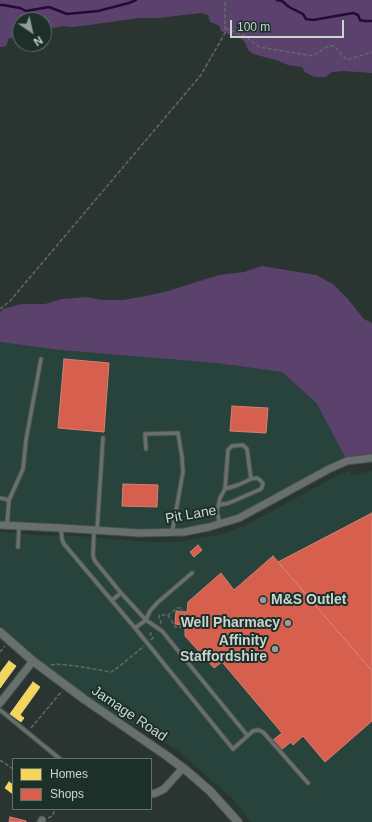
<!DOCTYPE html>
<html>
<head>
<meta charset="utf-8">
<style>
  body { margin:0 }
  #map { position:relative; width:372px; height:822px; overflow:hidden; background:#2a3531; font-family:Arial,sans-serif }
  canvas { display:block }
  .legend { position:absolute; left:12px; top:758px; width:140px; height:52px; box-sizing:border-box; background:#1c2f29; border:1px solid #61716c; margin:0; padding:5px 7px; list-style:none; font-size:12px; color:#c9d5d1 }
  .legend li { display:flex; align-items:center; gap:8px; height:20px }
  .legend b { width:20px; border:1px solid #61716c }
  .north { position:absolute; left:12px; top:12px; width:40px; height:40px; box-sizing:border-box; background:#1c2f29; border:1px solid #61716c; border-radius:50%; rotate:146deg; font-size:11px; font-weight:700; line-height:16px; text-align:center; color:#c9d5d1 }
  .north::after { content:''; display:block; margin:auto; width:14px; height:18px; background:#919d99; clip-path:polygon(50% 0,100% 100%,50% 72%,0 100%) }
  .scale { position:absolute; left:230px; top:20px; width:114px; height:18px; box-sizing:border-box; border:2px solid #c9d5d1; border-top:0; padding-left:5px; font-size:12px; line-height:14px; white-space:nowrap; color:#c9d5d1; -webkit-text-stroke:3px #1c2f29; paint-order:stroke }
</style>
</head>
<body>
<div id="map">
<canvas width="372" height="822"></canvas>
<ul class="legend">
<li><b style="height:11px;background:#f6d55c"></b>Homes</li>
<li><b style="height:11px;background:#d6604d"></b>Shops</li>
</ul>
<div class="north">N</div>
<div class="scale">100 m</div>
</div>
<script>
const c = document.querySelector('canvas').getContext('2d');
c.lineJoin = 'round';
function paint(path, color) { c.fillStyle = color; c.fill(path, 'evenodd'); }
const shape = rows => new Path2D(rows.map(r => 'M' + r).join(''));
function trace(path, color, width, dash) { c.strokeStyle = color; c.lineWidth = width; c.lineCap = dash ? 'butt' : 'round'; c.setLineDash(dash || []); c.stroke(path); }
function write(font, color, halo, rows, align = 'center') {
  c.font = font + ' Arial,sans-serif'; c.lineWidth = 4; c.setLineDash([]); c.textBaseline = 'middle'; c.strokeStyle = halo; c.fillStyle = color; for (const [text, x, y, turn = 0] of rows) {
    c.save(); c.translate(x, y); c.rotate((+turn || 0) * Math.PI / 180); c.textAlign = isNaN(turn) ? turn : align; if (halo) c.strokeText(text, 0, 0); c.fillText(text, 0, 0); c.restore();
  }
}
paint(shape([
  [0,342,60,350,218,363,282,372,317,404,347,461,239,518,184,532,0,525],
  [351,471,350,475,372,471,372,822,251,822,233,799,177,750,117,716,72,685,36,658,0,625,0,532,9,532,37,535,78,536,149,542,175,542,219,535,244,526,340,474]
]), '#28433b');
paint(shape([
  [0,0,372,0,372,73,343,71,332,72,326,77,314,77,305,72,302,67,288,65,276,60,253,54,248,50,246,44,243,40,221,31,220,27,218,25,210,22,208,15,201,13,159,18,139,18,89,25,72,27,63,26,53,28,44,28,44,20,20,20,20,37,16,38,9,38,6,46,0,47],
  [262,266,316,275,333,284,347,298,364,319,372,323,372,458,347,461,317,404,282,372,217,363,60,350,0,342,0,312,3,309,21,304,45,304,62,299,87,297,102,300,123,300,146,296,168,291,219,275,244,272]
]), '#5a426c');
const homes = shape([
  [9,661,16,666,0,688,0,673,9,661],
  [33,682,40,687,20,715,24,718,21,722,10,714,33,682],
  [9,782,13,785,13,794,5,788,9,782]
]);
paint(homes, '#f6d55c');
trace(homes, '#e8d57f', 1);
const shops = shape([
  [64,359,109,363,104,432,58,428,64,359],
  [232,406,268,408,266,433,230,431,232,406],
  [123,484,158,485,157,507,122,506,123,484],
  [372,513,372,671,278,562,372,513],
  [198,545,202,550,194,557,190,552,198,545],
  [273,556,372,671,372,721,325,762,303,736,293,745,291,742,281,750,273,740,282,733,222,662,214,668,185,636,185,625,175,624,176,611,187,612,188,602,221,573,234,590,273,556],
  [10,817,26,821,26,822,9,822,10,817]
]);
paint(shops, '#d6604d');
trace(shops, '#d28375', 1);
trace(shape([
  [277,0,282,1,289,7,303,14,306,19,313,20,353,13,358,15,360,20,365,21,372,21],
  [0,5,3,5,20,8,26,11,49,7,67,14,98,11,129,3,136,0]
]), '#28083b', 2.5);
const service = shape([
  [146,449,145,434,178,433,182,457,183,472,172,533],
  [0,498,9,500,7,525],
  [9,500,23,469,26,440,41,359],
  [219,505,229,503,261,489,263,484,261,481,257,478,251,479],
  [220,524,217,512,220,498,225,489,228,450,232,446,243,445,247,449,251,479,238,485,225,489],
  [61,528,62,539,64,544,135,628,233,749,253,731,258,730,263,732,308,783],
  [94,531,93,556,95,561,121,593,146,620,162,631,247,735],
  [97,531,103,438],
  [18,547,19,526],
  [112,600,121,593],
  [135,628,146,620,150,611,158,602,192,573],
  [0,710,60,759]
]);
const minor = shape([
  [0,525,61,528,140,533,184,532,209,527,239,518,329,469,347,461,372,458],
  [0,703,33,661],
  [151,794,156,793,164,789,183,768],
  [41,822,42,820]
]);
const tertiary = shape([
  [0,632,33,661,84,699,167,756,187,771,210,791,238,822]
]);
trace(service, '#46504d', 5.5);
trace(minor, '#46504d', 9);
trace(tertiary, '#46504d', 10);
trace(shape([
  [225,28,245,36,259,47,313,56,328,46,334,46,347,60,372,52],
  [0,309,10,301,201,75,225,33,225,3,226,0],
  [168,615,175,627,181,627,181,625],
  [160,624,161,622,159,618,159,615,168,615,177,608,182,608,182,612],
  [151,640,153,638,150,634,153,631],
  [0,652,5,646],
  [51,665,56,664,76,666,111,672,120,666,144,646],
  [31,728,62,691],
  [0,760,13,769],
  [48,818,52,816,54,812,53,809]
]), '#626967', 1.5, [4, 2]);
trace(service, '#68706d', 3.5);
trace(minor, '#68706d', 7);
trace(tertiary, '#68706d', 8);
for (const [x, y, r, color] of [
  [263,600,4,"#919d99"],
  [288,623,4,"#919d99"],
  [275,649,4,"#919d99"]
]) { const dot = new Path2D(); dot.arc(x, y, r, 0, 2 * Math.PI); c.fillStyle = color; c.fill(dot); trace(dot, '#1c2f29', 1.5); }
write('14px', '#c9d5d1', '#1c2f29', [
  ["Pit Lane",191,515,-10],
  ["Jamage Road",129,714,34]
]);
write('bold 14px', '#c9d5d1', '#1c2f29', [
  ["M&S Outlet",271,600,"left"],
  ["Well Pharmacy",280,623],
  ["Affinity",267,641],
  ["Staffordshire",267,657]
], 'right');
</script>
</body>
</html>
